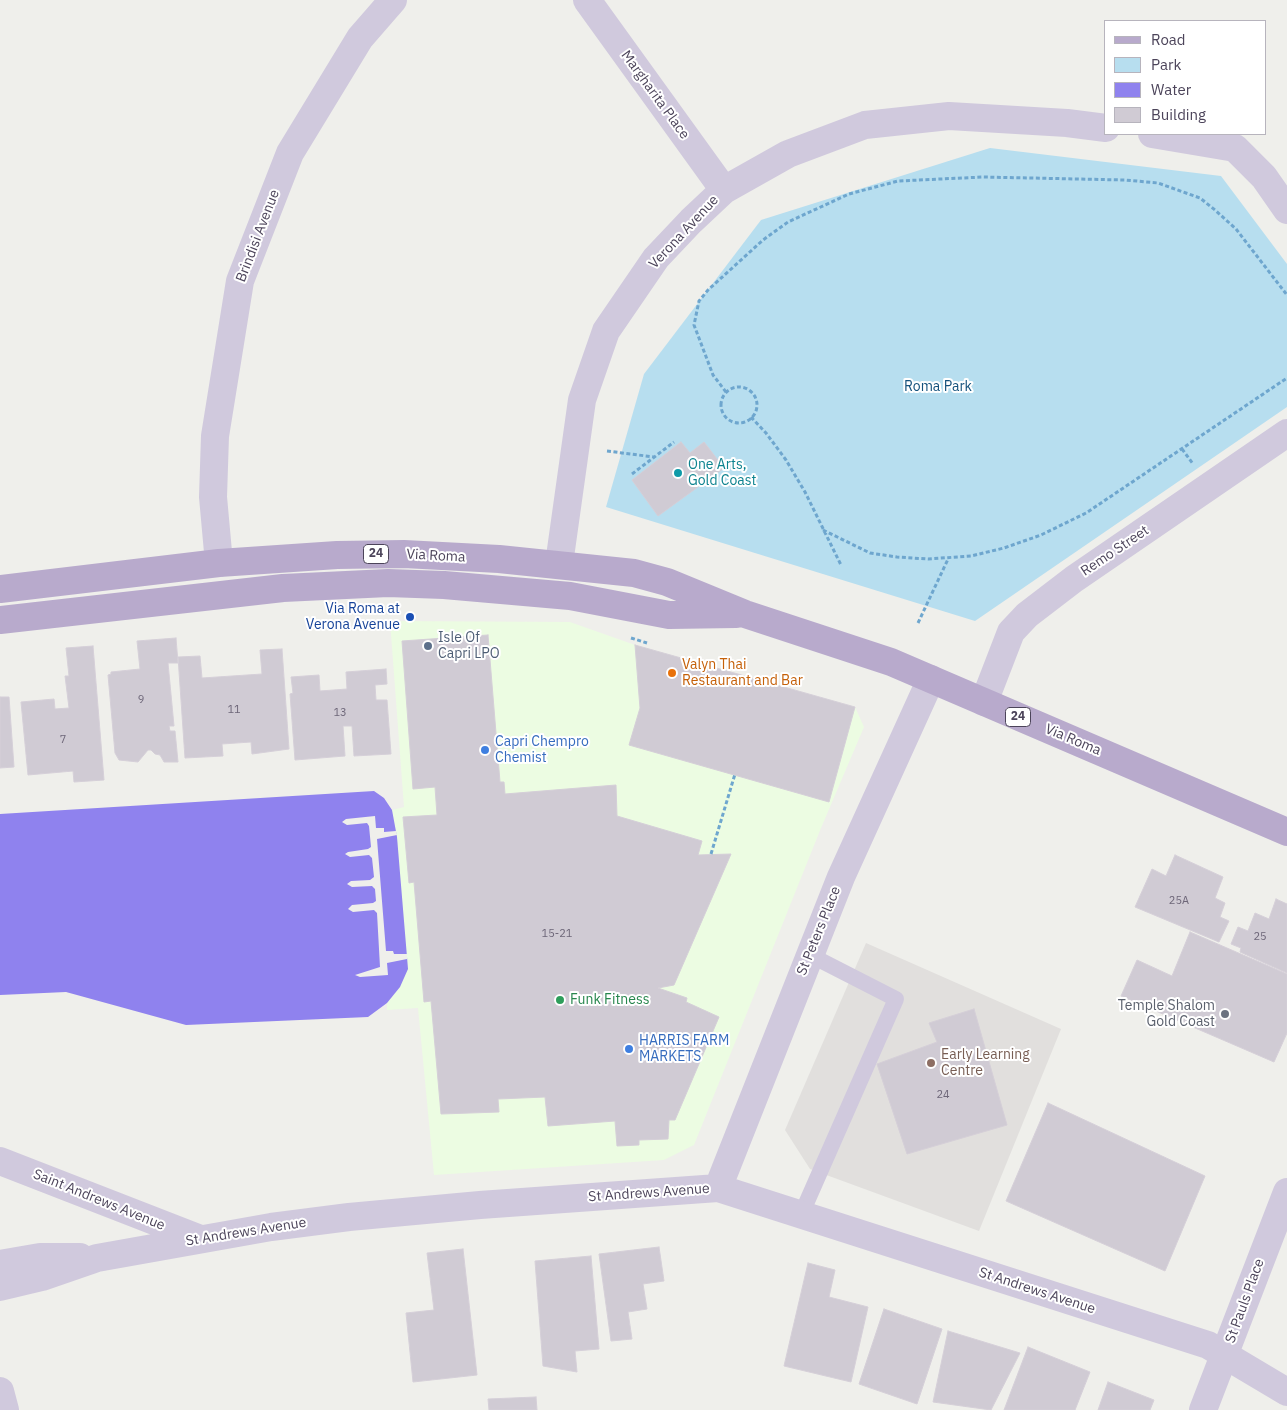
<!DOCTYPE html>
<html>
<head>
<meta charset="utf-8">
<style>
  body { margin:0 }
  #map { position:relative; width:1287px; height:1410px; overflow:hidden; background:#efefeb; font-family:"IBM Plex Sans",sans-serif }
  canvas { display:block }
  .legend { position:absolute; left:1104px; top:20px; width:162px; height:115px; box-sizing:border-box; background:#fff; border:1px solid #b7b4bd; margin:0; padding:6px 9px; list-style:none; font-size:15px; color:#4c445a }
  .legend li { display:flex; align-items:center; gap:10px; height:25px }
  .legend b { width:25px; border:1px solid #b7b4bd }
</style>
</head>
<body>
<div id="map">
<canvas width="1287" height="1410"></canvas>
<ul class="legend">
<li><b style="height:6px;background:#b8aacc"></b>Road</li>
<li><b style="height:14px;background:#b7deef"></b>Park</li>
<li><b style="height:14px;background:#8f82ee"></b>Water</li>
<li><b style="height:14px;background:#d0cbd4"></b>Building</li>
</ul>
</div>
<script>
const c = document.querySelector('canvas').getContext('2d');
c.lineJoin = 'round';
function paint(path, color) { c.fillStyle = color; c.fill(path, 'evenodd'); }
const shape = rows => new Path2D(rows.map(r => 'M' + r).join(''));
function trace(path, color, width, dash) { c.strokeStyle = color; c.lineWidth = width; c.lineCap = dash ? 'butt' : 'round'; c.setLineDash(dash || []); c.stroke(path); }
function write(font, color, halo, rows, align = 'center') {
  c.font = font + ' "IBM Plex Sans",sans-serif'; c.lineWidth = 4; c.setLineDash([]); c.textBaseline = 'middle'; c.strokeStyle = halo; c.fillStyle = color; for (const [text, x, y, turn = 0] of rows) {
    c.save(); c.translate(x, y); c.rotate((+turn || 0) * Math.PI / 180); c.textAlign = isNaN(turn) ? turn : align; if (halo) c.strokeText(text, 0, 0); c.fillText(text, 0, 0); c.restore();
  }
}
paint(shape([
  [390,621,570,622,635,645,855,707,864,727,821,828,694,1145,664,1160,434,1175,418,1008,387,1010,387,1003,400,987,397,837,392,810,404,807]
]), '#ecfce2');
paint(shape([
  [866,943,1061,1029,979,1231,810,1169,785,1130]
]), '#e1dfdd');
paint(shape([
  [990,148,1221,176,1287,264,1287,407,975,621,606,507,644,374,761,220]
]), '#b7deef');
paint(shape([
  [374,791,384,798,392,810,397,837,408,969,400,987,387,1003,368,1017,186,1025,66,992,0,995,0,814]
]), '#8f82ee');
paint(shape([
  [375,816,376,828,384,828,384,832,396,831,397,835,377,839,386,951,393,951,394,954,407,954,407,959,387,963,388,975,360,977,355,975,380,967,377,913,374,910,353,912,348,909,352,905,373,903,376,901,375,889,372,886,352,887,347,884,351,881,370,880,374,877,372,858,369,855,350,857,345,854,348,852,368,849,371,847,369,826,367,823,347,825,342,822,346,819]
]), '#efefeb');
const building = shape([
  [681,442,690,453,704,442,724,468,658,516,632,480,681,442],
  [488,635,500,782,504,782,505,794,616,785,617,816,702,841,698,855,731,854,674,985,658,988,687,998,686,1002,719,1017,675,1120,669,1120,668,1139,639,1140,639,1145,617,1146,615,1121,548,1126,545,1097,498,1099,499,1112,441,1114,431,1001,424,1002,414,882,409,883,403,817,437,815,435,787,413,789,402,641,488,635],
  [176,638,178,663,168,663,174,726,169,726,170,731,175,731,178,762,164,762,160,755,155,754,151,750,148,750,138,762,119,760,115,753,108,675,111,674,111,672,140,669,137,641,176,638],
  [635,645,855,707,829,802,629,745,640,708,635,645],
  [93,646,104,780,74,782,73,771,28,775,21,702,54,699,55,709,69,708,65,676,69,676,66,648,93,646],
  [282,649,289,749,252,754,251,742,222,744,223,756,185,758,178,657,200,656,202,678,262,674,260,650,282,649],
  [386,669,387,684,375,685,376,700,387,700,391,754,354,756,352,726,343,726,345,756,295,760,290,694,293,693,291,677,319,675,320,691,347,689,346,672,386,669],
  [0,697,9,697,14,767,0,768,0,697],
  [1175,855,1223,877,1215,898,1225,903,1220,917,1229,921,1219,942,1135,907,1152,869,1166,876,1175,855],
  [1276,899,1287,904,1287,973,1240,952,1241,948,1231,944,1238,927,1248,931,1255,913,1269,919,1276,899],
  [1190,932,1287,974,1287,1033,1274,1062,1121,996,1137,960,1172,976,1190,932],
  [974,1009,1007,1125,907,1154,877,1064,937,1042,929,1023,974,1009],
  [1048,1103,1205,1176,1165,1271,1006,1201,1048,1103],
  [659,1247,664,1281,643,1284,647,1309,628,1312,632,1339,611,1341,599,1254,659,1247],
  [463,1249,477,1375,413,1382,406,1313,434,1310,427,1253,463,1249],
  [591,1256,599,1349,575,1351,577,1372,543,1366,535,1261,591,1256],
  [808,1263,835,1270,829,1297,868,1307,851,1382,784,1366,808,1263],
  [884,1309,942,1329,917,1404,859,1384,884,1309],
  [948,1331,1020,1353,991,1410,933,1402,948,1331],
  [1028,1347,1090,1372,1075,1410,1004,1410,1028,1347],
  [1108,1382,1154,1400,1150,1410,1098,1410,1108,1382],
  [536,1397,537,1410,489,1410,488,1399,536,1397]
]);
paint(building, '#d0cbd4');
trace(building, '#d5cfd8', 1);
trace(shape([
  '721 405a18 18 0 1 1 36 0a18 18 0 1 1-36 0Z',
  [726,392,713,375,694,325,699,301,708,290,763,240,788,222,849,194,898,181,983,177,1125,180,1158,183,1200,198,1215,210,1236,229,1287,295],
  [751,417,766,433,786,460,805,492,841,565],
  [1182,449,1193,464],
  [607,451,654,457],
  [632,474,674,442],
  [823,530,870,553,897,557,928,559,971,556,1004,548,1041,535,1086,513,1287,378],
  [918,623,949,557],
  [631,638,647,643],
  [711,854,735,774]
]), '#6ea6ce', 3, [4, 2.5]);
trace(shape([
  [801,1215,896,999,810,955]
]), '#d0c9dd', 16);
trace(shape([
  [587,0,724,190],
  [1152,134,1235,148,1264,177,1287,210],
  [219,563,213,497,215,436,240,281,290,153,360,38,393,0],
  [559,564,582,400,606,331,656,258,691,221,724,190,788,154,865,125,949,116,1067,123,1106,128],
  [984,702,1011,632,1027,615,1074,579,1287,433],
  [0,1161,198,1238],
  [718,1188,841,877,931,679],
  [0,1264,40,1257,80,1257],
  [0,1287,42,1277,97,1258,271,1227,349,1217,480,1205,718,1188,1208,1345,1287,1392],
  [0,1391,5,1410],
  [1203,1410,1287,1192]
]), '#d0c9dd', 28);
trace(shape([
  [0,589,219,563,337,555,404,554,499,559,634,573,667,582,745,614,891,662,1287,832],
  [0,620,283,588,388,583,444,585,570,596,669,615,736,614]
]), '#b8aacc', 28);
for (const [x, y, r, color] of [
  [678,473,5,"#0f9aa8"],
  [410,617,5,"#1a4fb4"],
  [428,646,5,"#5c6f8a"],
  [672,673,5,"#e8710a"],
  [485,750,5,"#3f7fe0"],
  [560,1000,5,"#2e9e5b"],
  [1225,1014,5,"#6b7280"],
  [629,1049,5,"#3f7fe0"],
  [931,1063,5,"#8d6e63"]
]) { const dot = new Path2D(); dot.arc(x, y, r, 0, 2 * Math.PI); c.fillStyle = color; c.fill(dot); trace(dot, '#fff', 2); }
write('11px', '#6d6678', null, [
  ["9",141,700],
  ["11",234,710],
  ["13",340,713],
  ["7",63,740],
  ["25A",1179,901],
  ["15-21",557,934],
  ["25",1260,937],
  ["24",943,1095]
]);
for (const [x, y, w] of [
  [376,554,25],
  [1018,717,25]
]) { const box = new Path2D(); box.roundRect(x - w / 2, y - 9.5, w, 19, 4); c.fillStyle = '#fff'; c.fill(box); trace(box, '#4c445a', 1); }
write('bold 12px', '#4c445a', null, [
  ["24",376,554],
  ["24",1018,717]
]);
write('14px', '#4c445a', '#fff', [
  ["Margharita Place",655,95,54],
  ["Verona Avenue",684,232,-47],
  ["Brindisi Avenue",258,236,-69],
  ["Remo Street",1115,551,-34],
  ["Via Roma",436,556,3],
  ["Via Roma",1073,740,23],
  ["St Peters Place",819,931,-68],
  ["St Andrews Avenue",649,1193,-4],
  ["Saint Andrews Avenue",99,1200,22],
  ["St Andrews Avenue",246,1232,-9],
  ["St Andrews Avenue",1037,1291,18],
  ["St Pauls Place",1245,1301,-70]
]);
write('14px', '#13517c', '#fff', [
  ["Roma Park",938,387]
]);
write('14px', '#0d838f', '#fff', [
  ["One Arts,",688,465],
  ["Gold Coast",688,481]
], 'left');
write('14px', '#164399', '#fff', [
  ["Via Roma at",400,609],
  ["Verona Avenue",400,625]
], 'right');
write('14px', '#4e5e75', '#fff', [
  ["Isle Of",438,638],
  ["Capri LPO",438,654]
], 'left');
write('14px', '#c56008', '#fff', [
  ["Valyn Thai",682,665],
  ["Restaurant and Bar",682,681]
], 'left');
write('14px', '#366cbe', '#fff', [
  ["Capri Chempro",495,742],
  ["Chemist",495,758],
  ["HARRIS FARM",639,1041],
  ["MARKETS",639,1057]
], 'left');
write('14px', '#27864d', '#fff', [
  ["Funk Fitness",570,1000]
], 'left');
write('14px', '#5b616d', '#fff', [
  ["Temple Shalom",1215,1006],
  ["Gold Coast",1215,1022]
], 'right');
write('14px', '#785e54', '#fff', [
  ["Early Learning",941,1055],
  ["Centre",941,1071]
], 'left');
</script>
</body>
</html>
